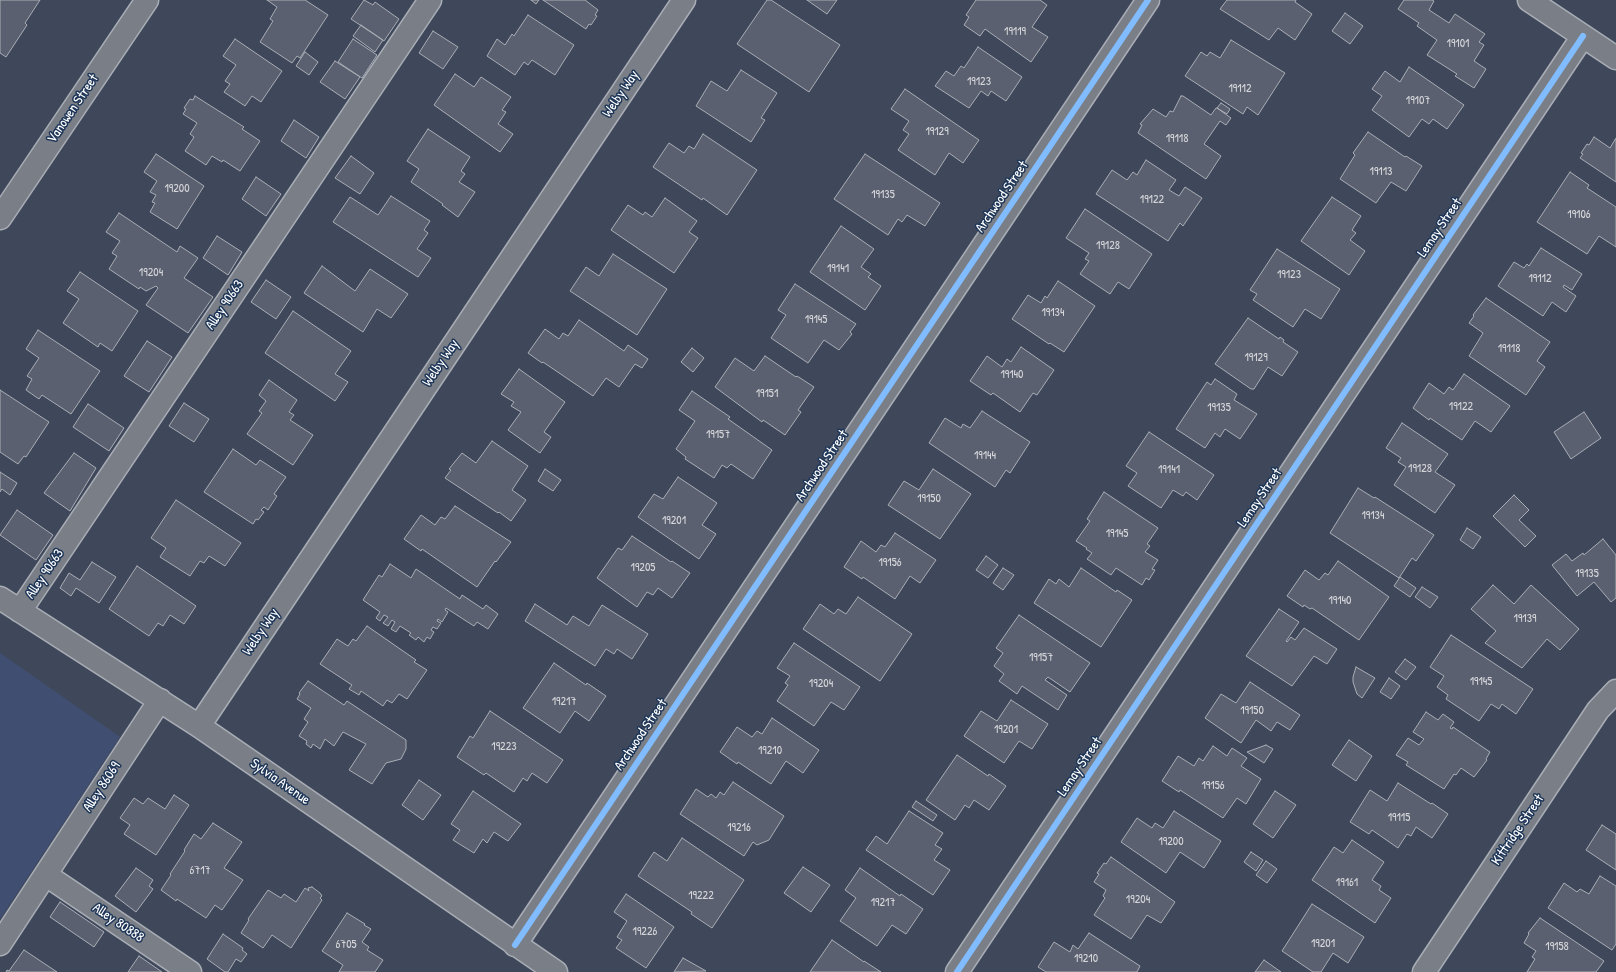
<!DOCTYPE html>
<html>
<head>
<meta charset="utf-8">
<style>
  body { margin:0 }
  canvas { display:block; background:#3f485b }
</style>
</head>
<body>
<canvas width="1616" height="972"></canvas>
<script>
const c = document.querySelector('canvas').getContext('2d');
c.lineJoin = 'round';
function paint(path, color) { c.fillStyle = color; c.fill(path, 'evenodd'); }
const shape = rows => new Path2D(rows.map(r => 'M' + r).join(''));
function trace(path, color, width, dash) { c.strokeStyle = color; c.lineWidth = width; c.lineCap = dash ? 'butt' : 'round'; c.setLineDash(dash || []); c.stroke(path); }
function write(font, color, halo, rows, align = 'center') {
  c.font = font + ' "Patrick Hand",sans-serif'; c.lineWidth = 3; c.setLineDash([]); c.textBaseline = 'middle'; c.strokeStyle = halo; c.fillStyle = color; for (const [text, x, y, turn = 0] of rows) {
    c.save(); c.translate(x, y); c.rotate((+turn || 0) * Math.PI / 180); c.textAlign = isNaN(turn) ? turn : align; if (halo) c.strokeText(text, 0, 0); c.fillText(text, 0, 0); c.restore();
  }
}
paint(shape([
  [0,653,120,737,0,919]
]), '#404e71');
const building = shape([
  [0,0,40,0,25,23,27,25,6,57,0,53,0,0],
  [267,0,305,0,328,15,300,58,297,56,292,63,260,42,273,21,270,19,277,7,267,0],
  [364,0,373,5,375,2,399,19,384,41,351,19,364,0],
  [531,0,539,0,536,4,531,0],
  [543,0,585,0,598,10,595,15,597,16,591,25,589,24,586,29,543,0],
  [767,0,771,0,840,45,809,92,737,44,767,0],
  [807,0,837,0,827,14,807,0],
  [976,0,1040,0,1047,5,1032,27,1048,37,1031,62,985,29,980,36,964,25,969,17,966,15,976,0],
  [1227,0,1296,0,1295,2,1312,14,1295,40,1278,28,1269,40,1220,9,1227,0],
  [1404,0,1432,0,1434,1,1429,10,1449,23,1455,14,1485,34,1479,42,1484,45,1474,61,1486,69,1474,88,1455,76,1457,74,1427,55,1437,40,1417,26,1419,23,1398,9,1404,0],
  [1345,13,1363,26,1350,44,1332,31,1345,13],
  [528,15,574,45,555,75,532,60,528,65,524,62,515,75,487,56,497,39,505,45,512,34,514,36,528,15],
  [361,25,383,40,375,52,353,36,361,25],
  [433,31,458,47,443,69,419,53,433,31],
  [235,39,282,71,261,102,252,96,245,106,224,92,230,84,225,81,236,65,223,56,235,39],
  [353,39,377,55,362,78,338,62,353,39],
  [1231,40,1285,73,1258,115,1247,107,1243,114,1185,76,1201,52,1207,56,1210,52,1220,58,1231,40],
  [978,47,1022,77,1006,101,991,91,988,96,981,91,969,108,935,86,946,71,954,76,961,66,964,68,978,47],
  [305,52,318,62,309,75,296,66,305,52],
  [335,61,360,77,345,99,320,82,335,61],
  [1409,67,1464,105,1447,129,1433,119,1429,124,1422,119,1409,137,1372,110,1382,96,1372,89,1385,71,1400,82,1409,67],
  [741,70,777,93,761,118,765,120,751,142,696,106,711,81,727,91,741,70],
  [455,74,474,87,481,77,511,97,502,110,506,112,498,124,513,134,500,152,434,105,455,74],
  [905,89,979,140,963,163,949,153,935,175,898,150,909,134,903,130,909,121,891,109,905,89],
  [195,96,244,127,242,129,260,141,240,171,223,160,222,162,212,156,206,165,185,151,194,137,190,134,197,123,183,114,186,109,184,108,190,99,193,100,195,96],
  [1181,96,1183,96,1211,115,1216,108,1217,108,1231,118,1226,125,1220,121,1204,144,1221,156,1206,179,1138,133,1142,125,1140,124,1153,109,1166,117,1170,111,1173,112,1181,96],
  [1221,103,1230,109,1227,114,1217,108,1221,103],
  [294,120,319,137,306,158,281,141,294,120],
  [428,129,470,157,461,171,465,174,459,182,475,192,458,217,442,205,443,204,411,182,419,169,407,161,428,129],
  [1368,132,1405,157,1406,156,1422,166,1406,191,1391,182,1376,203,1340,179,1355,155,1353,153,1368,132],
  [703,134,757,170,727,215,703,198,702,200,653,167,669,143,684,153,689,146,694,149,703,134],
  [1594,137,1610,148,1616,138,1616,182,1580,158,1583,154,1581,153,1587,144,1589,145,1594,137],
  [156,154,204,186,177,229,150,212,155,203,152,202,156,195,150,192,157,181,144,172,156,154],
  [865,154,940,203,925,226,907,215,902,222,898,219,888,235,834,199,865,154],
  [351,156,374,173,360,194,335,178,351,156],
  [1146,160,1176,180,1169,190,1179,196,1185,187,1202,198,1183,226,1180,223,1168,241,1096,194,1112,170,1127,180,1133,172,1137,175,1146,160],
  [1570,172,1589,185,1587,188,1616,207,1616,247,1599,236,1587,254,1537,222,1570,172],
  [256,177,281,194,266,216,242,199,256,177],
  [391,196,430,221,424,230,428,233,417,249,431,258,418,277,333,222,350,197,378,215,391,196],
  [1332,197,1361,216,1352,230,1356,233,1350,240,1365,251,1349,275,1301,241,1332,197],
  [665,198,697,221,689,232,698,238,674,273,611,230,628,205,643,215,645,212,652,217,665,198],
  [1085,209,1152,254,1129,289,1118,282,1110,294,1080,274,1089,261,1085,259,1089,253,1066,238,1085,209],
  [119,213,177,252,180,246,198,258,184,278,213,297,188,333,146,305,158,288,156,286,146,291,140,287,139,289,109,269,117,256,112,253,120,241,106,232,119,213],
  [841,226,874,249,861,267,871,274,868,277,881,286,865,310,810,272,841,226],
  [217,236,242,252,228,275,203,258,217,236],
  [1541,248,1582,274,1572,290,1564,285,1563,287,1576,296,1566,312,1552,302,1543,316,1498,286,1514,262,1524,268,1527,264,1529,266,1541,248],
  [1277,249,1340,289,1321,319,1305,309,1293,327,1253,300,1257,294,1250,290,1277,249],
  [613,254,667,289,637,335,570,291,586,267,599,276,613,254],
  [322,266,355,291,370,269,408,294,391,318,377,309,363,332,304,293,322,266],
  [80,272,138,311,112,351,100,343,98,347,63,323,79,299,67,291,80,272],
  [266,280,291,297,276,319,251,302,266,280],
  [1058,281,1095,306,1064,352,1050,343,1049,344,1012,319,1028,295,1041,303,1045,296,1047,298,1058,281],
  [795,284,856,324,850,332,852,334,839,350,824,340,808,363,771,338,786,315,778,310,795,284],
  [1486,298,1550,342,1537,361,1545,367,1526,395,1469,356,1483,333,1469,323,1474,316,1473,315,1486,298],
  [293,311,351,351,335,374,348,382,335,401,265,353,293,311],
  [1248,318,1279,339,1280,337,1284,340,1283,342,1298,352,1282,376,1268,367,1254,389,1251,389,1215,364,1248,318],
  [579,320,624,351,628,345,648,359,642,368,635,364,619,387,606,378,593,396,543,362,542,363,528,353,545,329,559,339,563,333,568,336,579,320],
  [38,330,100,371,71,414,42,395,39,399,26,390,32,379,27,376,39,358,26,349,38,330],
  [147,341,172,357,149,392,124,376,147,341],
  [1021,347,1054,370,1037,395,1033,393,1020,412,993,393,991,395,970,381,987,356,1002,367,1007,359,1011,362,1021,347],
  [692,348,704,358,693,372,681,362,692,348],
  [765,356,796,377,797,376,814,387,798,410,801,412,785,435,763,420,762,422,715,387,735,358,754,371,765,356],
  [519,369,565,402,544,432,551,437,540,453,508,430,521,412,511,406,514,402,501,394,519,369],
  [1464,374,1510,406,1491,432,1475,421,1462,440,1430,418,1429,420,1413,408,1429,383,1444,394,1449,387,1453,390,1464,374],
  [1215,379,1237,394,1234,400,1257,414,1240,439,1225,429,1220,437,1215,433,1205,448,1176,429,1207,382,1211,385,1215,379],
  [269,380,297,400,289,412,294,415,290,420,313,435,293,465,247,434,262,413,259,411,266,401,259,395,269,380],
  [0,390,49,422,26,457,24,456,18,464,0,452,0,390],
  [692,391,730,417,728,419,772,450,753,479,731,464,727,468,722,465,714,478,685,459,686,457,676,449,695,421,679,410,692,391],
  [184,403,209,419,194,442,169,426,184,403],
  [88,404,124,428,109,451,73,427,88,404],
  [982,411,1030,442,1010,473,1006,470,995,487,929,443,945,418,961,428,963,424,970,428,982,411],
  [1584,412,1601,438,1571,459,1554,432,1584,412],
  [1402,423,1448,454,1435,472,1455,485,1435,513,1394,485,1406,467,1398,462,1401,458,1386,448,1402,423],
  [1149,432,1214,475,1197,500,1186,492,1183,496,1173,490,1161,508,1128,486,1137,473,1126,466,1149,432],
  [492,441,528,466,512,490,526,500,511,521,499,512,498,513,445,478,451,470,449,469,462,453,476,463,492,441],
  [233,449,256,465,260,460,286,477,274,494,277,496,268,510,264,507,261,510,264,512,258,520,256,519,253,524,204,492,233,449],
  [74,453,96,468,70,511,44,493,74,453],
  [545,469,561,480,553,491,538,481,545,469],
  [933,469,971,494,940,539,888,505,904,481,919,490,933,469],
  [0,472,17,483,10,495,2,489,0,492,0,472],
  [678,477,717,503,702,525,716,534,699,559,638,517,654,494,663,499,678,477],
  [1358,488,1374,498,1375,497,1434,535,1416,561,1412,558,1399,578,1330,533,1358,488],
  [1104,492,1158,528,1147,544,1150,546,1145,552,1158,560,1152,569,1155,570,1149,580,1146,578,1142,585,1116,568,1111,575,1087,559,1092,553,1086,549,1087,548,1076,541,1090,521,1087,519,1104,492],
  [1514,495,1529,510,1519,520,1536,536,1525,547,1493,516,1514,495],
  [176,500,241,543,225,566,209,556,204,563,200,561,190,576,160,557,166,548,151,538,176,500],
  [455,506,511,542,496,562,495,561,477,587,422,549,421,551,404,539,421,515,435,525,441,517,445,519,455,506],
  [17,510,53,535,36,560,0,535,17,510],
  [1467,528,1481,537,1473,549,1460,540,1467,528],
  [895,533,936,560,920,583,910,576,895,599,863,577,862,579,844,567,861,541,876,552,881,545,885,547,895,533],
  [632,536,671,562,672,561,690,573,672,598,658,588,653,595,647,592,637,607,597,578,618,548,622,550,632,536],
  [1603,539,1616,555,1616,598,1611,602,1594,582,1577,596,1552,565,1566,554,1572,561,1583,553,1584,555,1603,539],
  [986,556,998,565,988,578,976,570,986,556],
  [1338,561,1389,597,1359,640,1312,608,1310,609,1304,605,1303,607,1287,596,1305,570,1319,580,1325,573,1328,575,1338,561],
  [92,562,116,577,99,603,76,588,71,596,60,588,69,573,80,580,92,562],
  [390,564,411,578,416,569,460,599,462,595,483,609,486,605,498,614,488,629,477,622,474,626,446,608,445,610,448,612,442,622,438,619,437,621,441,623,437,629,433,627,431,630,434,632,430,639,427,637,424,642,418,637,416,640,409,635,411,633,400,626,396,632,391,629,395,622,392,620,388,626,383,623,388,617,384,615,380,621,376,618,380,612,363,600,379,575,382,577,390,564],
  [137,566,196,606,184,624,170,615,163,626,158,623,149,636,109,609,137,566],
  [1003,568,1014,575,1003,590,993,583,1003,568],
  [1081,568,1116,592,1117,590,1132,600,1101,647,1034,603,1049,579,1056,584,1059,579,1069,587,1081,568],
  [1400,577,1416,588,1410,597,1394,586,1400,577],
  [1493,585,1514,604,1531,585,1579,629,1560,650,1547,639,1522,668,1485,643,1496,631,1471,609,1493,585],
  [1422,587,1438,597,1430,608,1415,597,1422,587],
  [858,597,912,634,880,681,803,629,820,604,834,614,838,609,846,614,858,597],
  [535,604,567,625,573,616,589,626,602,605,648,634,632,659,617,649,614,654,606,649,595,666,525,621,535,604],
  [1279,609,1299,622,1286,641,1287,642,1291,637,1295,640,1304,628,1337,649,1327,664,1314,656,1292,686,1246,656,1279,609],
  [1019,615,1090,663,1070,692,1048,677,1045,680,1067,695,1058,710,1022,686,1017,694,999,681,1004,674,994,666,1003,653,996,648,1019,615],
  [367,626,416,660,414,662,427,670,407,699,399,694,392,703,387,700,383,706,361,691,359,695,349,689,352,685,320,664,337,639,348,646,353,639,356,641,367,626],
  [1451,635,1533,689,1516,714,1502,704,1499,709,1491,704,1479,721,1446,699,1448,695,1437,687,1444,676,1430,667,1451,635],
  [794,643,860,687,844,710,831,702,814,726,777,701,788,685,785,683,790,676,777,668,794,643],
  [1405,659,1416,667,1406,680,1395,672,1405,659],
  [554,663,586,685,587,683,606,696,589,721,575,711,560,733,523,708,554,663],
  [1356,667,1375,678,1362,698,1357,694,1353,682,1353,677,1356,667],
  [1389,678,1400,686,1391,699,1380,692,1389,678],
  [308,681,344,705,347,701,406,740,406,749,401,759,386,763,372,784,349,770,366,744,343,732,334,746,325,739,320,749,313,744,311,748,306,744,307,741,299,736,308,722,304,719,311,708,297,699,300,694,299,693,308,681],
  [1250,682,1300,715,1290,730,1277,722,1271,731,1256,720,1241,743,1205,718,1221,694,1236,703,1250,682],
  [1011,700,1048,724,1032,749,1019,741,1004,763,964,736,981,711,997,721,1011,700],
  [490,711,563,760,547,783,532,773,527,781,523,778,514,792,486,773,484,775,457,757,470,736,473,738,490,711],
  [1426,712,1438,720,1443,714,1454,722,1450,728,1452,729,1453,727,1490,752,1486,759,1487,760,1474,777,1461,768,1456,775,1454,774,1444,789,1406,765,1408,762,1396,755,1408,738,1419,745,1424,739,1413,732,1426,712],
  [772,718,819,750,803,773,786,761,771,784,738,762,737,764,720,752,737,727,752,737,757,731,762,734,772,718],
  [1349,740,1372,756,1356,781,1332,765,1349,740],
  [1266,745,1273,749,1264,763,1247,752,1266,745],
  [1213,746,1227,756,1232,748,1247,758,1241,766,1261,779,1246,804,1237,798,1223,818,1180,790,1179,792,1162,781,1178,756,1194,766,1199,758,1203,761,1213,746],
  [957,755,988,776,989,774,1006,786,989,810,974,800,969,808,965,805,955,820,926,800,957,755],
  [419,780,441,795,423,820,402,805,419,780],
  [733,782,784,816,769,840,757,845,753,842,744,856,680,814,696,789,708,797,711,794,716,798,720,792,724,795,733,782],
  [1398,783,1431,804,1432,803,1448,814,1432,838,1416,827,1411,836,1407,834,1398,848,1372,830,1369,834,1350,822,1370,790,1387,801,1398,783],
  [473,791,521,824,508,841,494,832,487,843,483,839,474,853,453,840,460,830,451,824,473,791],
  [1275,791,1296,805,1273,838,1253,824,1275,791],
  [174,795,189,805,156,855,124,834,130,825,120,818,134,798,143,804,148,798,165,809,174,795],
  [916,801,937,815,933,821,912,807,916,801],
  [909,811,943,833,935,845,942,849,934,860,950,870,933,895,866,850,876,836,887,844,909,811],
  [1174,811,1221,841,1204,868,1180,852,1166,873,1121,842,1137,818,1152,828,1155,823,1163,828,1174,811],
  [213,823,242,842,224,868,243,880,222,910,215,905,206,918,177,899,176,901,161,890,171,875,170,874,185,851,184,850,194,834,201,839,213,823],
  [1602,825,1616,834,1616,870,1586,850,1602,825],
  [682,838,744,880,712,928,691,914,692,912,638,876,654,852,667,861,682,838],
  [1352,840,1384,862,1372,880,1381,886,1379,890,1391,898,1375,923,1312,880,1334,847,1343,853,1352,840],
  [1251,852,1263,860,1256,871,1244,862,1251,852],
  [1111,857,1175,902,1161,923,1147,915,1131,939,1094,915,1105,898,1103,896,1106,890,1094,882,1099,874,1097,873,1104,863,1106,864,1111,857],
  [1266,861,1277,869,1267,883,1256,875,1266,861],
  [803,867,830,885,811,912,784,893,803,867],
  [136,868,153,880,149,886,153,889,136,912,115,896,136,868],
  [860,868,900,896,901,894,923,909,906,934,892,925,877,946,840,921,856,898,845,890,860,868],
  [1600,876,1616,886,1616,944,1612,950,1548,908,1564,883,1577,892,1580,889,1589,894,1600,876],
  [312,887,320,893,322,896,320,898,322,900,291,948,272,935,263,948,241,933,249,920,248,919,268,890,281,898,284,894,296,902,305,888,309,891,308,888,312,887],
  [626,894,674,927,646,968,616,948,622,940,617,937,627,921,614,912,626,894],
  [60,902,104,932,94,947,50,917,60,902],
  [1312,904,1364,937,1348,963,1333,953,1321,972,1313,972,1282,951,1312,904],
  [347,913,365,924,364,925,371,929,362,942,369,947,367,950,383,960,375,972,339,972,343,965,322,951,347,913],
  [1540,918,1604,961,1596,972,1527,972,1535,959,1532,957,1536,951,1524,943,1529,934,1528,933,1540,918],
  [1089,933,1140,966,1137,972,1046,972,1038,967,1054,942,1070,952,1073,945,1078,949,1089,933],
  [223,934,243,948,242,950,247,954,241,962,236,959,228,972,225,972,207,959,223,934],
  [832,940,864,962,864,961,881,972,810,972,832,940],
  [24,950,57,972,6,972,7,970,9,971,24,950],
  [139,956,162,972,128,972,139,956],
  [683,958,706,971,674,972,683,958],
  [1264,960,1281,972,1255,972,1264,960]
]);
paint(building, '#5a606f');
trace(building, '#a9adb5', 1);
const minor = shape([
  [1529,0,1616,58],
  [0,598,199,726,556,972],
  [20,611,430,0],
  [199,726,684,0],
  [46,875,190,972],
  [0,944,160,700],
  [515,945,1148,0],
  [957,972,1583,36],
  [1424,972,1598,710,1616,691]
]);
const major = shape([
  [0,218,147,0]
]);
trace(minor, '#a9adb5', 25);
trace(major, '#a9adb5', 25);
trace(minor, '#7a7f87', 22);
trace(major, '#7a7f87', 22);
trace(shape([
  [515,945,1148,0],
  [957,972,1583,36]
]), '#80bcff', 6);
write('12px', '#d6d7db', null, [
  ["19119",1015,32],
  ["19101",1458,44],
  ["19123",979,82],
  ["19112",1240,89],
  ["19107",1418,101],
  ["19129",937,132],
  ["19118",1177,139],
  ["19113",1381,172],
  ["19200",177,189],
  ["19135",883,195],
  ["19122",1152,200],
  ["19106",1579,215],
  ["19128",1108,246],
  ["19141",838,269],
  ["19204",151,273],
  ["19123",1289,275],
  ["19112",1540,279],
  ["19134",1053,313],
  ["19145",816,320],
  ["19118",1509,349],
  ["19129",1256,358],
  ["19140",1012,375],
  ["19151",767,394],
  ["19122",1461,407],
  ["19135",1219,408],
  ["19157",718,435],
  ["19144",985,456],
  ["19128",1420,469],
  ["19141",1169,470],
  ["19150",929,499],
  ["19134",1373,516],
  ["19201",674,521],
  ["19145",1117,534],
  ["19156",890,563],
  ["19205",643,568],
  ["19135",1587,574],
  ["19140",1340,601],
  ["19139",1525,619],
  ["19157",1041,658],
  ["19145",1481,682],
  ["19204",821,684],
  ["19217",564,702],
  ["19150",1252,711],
  ["19201",1006,730],
  ["19223",504,747],
  ["19210",770,751],
  ["19156",1213,786],
  ["19115",1399,818],
  ["19216",739,828],
  ["19200",1171,842],
  ["6717",200,871],
  ["19161",1347,883],
  ["19222",701,896],
  ["19204",1138,900],
  ["19217",883,903],
  ["19226",645,932],
  ["19201",1323,944],
  ["6705",346,945],
  ["19158",1557,947],
  ["19210",1086,959]
]);
write('14px', '#fff', '#1d3557', [
  ["Welby Way",621,94,-56],
  ["Vanowen Street",73,109,-56],
  ["Archwood Street",1002,197,-56],
  ["Lemay Street",1440,228,-56],
  ["Alley 90663",225,305,-56],
  ["Welby Way",441,363,-56],
  ["Archwood Street",822,466,-56],
  ["Lemay Street",1260,498,-56],
  ["Alley 90663",45,574,-56],
  ["Welby Way",261,632,-56],
  ["Archwood Street",641,735,-56],
  ["Lemay Street",1080,767,-56],
  ["Sylvia Avenue",280,782,35],
  ["Alley 86069",102,787,-57],
  ["Kittridge Street",1518,830,-56],
  ["Alley 80888",118,923,34]
]);
</script>
</body>
</html>
